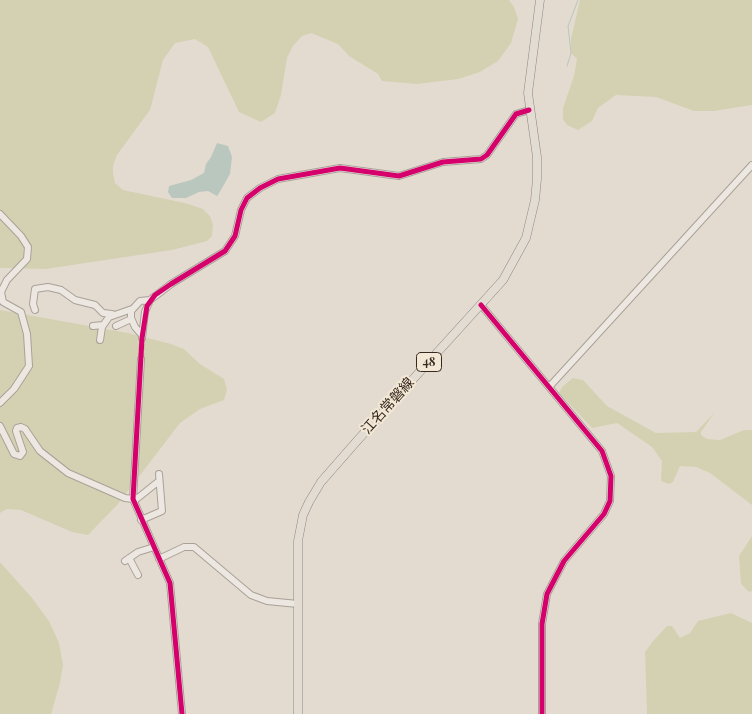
<!DOCTYPE html>
<html>
<head>
<meta charset="utf-8">
<style>
  body { margin:0 }
  canvas { display:block; background:#e3dbcf }
</style>
</head>
<body>
<canvas width="752" height="714"></canvas>
<script>
const c = document.querySelector('canvas').getContext('2d');
c.lineJoin = 'round';
function paint(path, color) { c.fillStyle = color; c.fill(path, 'evenodd'); }
const shape = rows => new Path2D(rows.map(r => 'M' + r).join(''));
function trace(path, color, width, dash) { c.strokeStyle = color; c.lineWidth = width; c.lineCap = dash ? 'butt' : 'round'; c.setLineDash(dash || []); c.stroke(path); }
function write(font, color, halo, rows, align = 'center') {
  c.font = font + ' "Playfair Display","Noto Sans JP",serif'; c.lineWidth = 4; c.setLineDash([]); c.textBaseline = 'middle'; c.strokeStyle = halo; c.fillStyle = color; for (const [text, x, y, turn = 0] of rows) {
    c.save(); c.translate(x, y); c.rotate((+turn || 0) * Math.PI / 180); c.textAlign = isNaN(turn) ? turn : align; if (halo) c.strokeText(text, 0, 0); c.fillText(text, 0, 0); c.restore();
  }
}
paint(shape([
  [0,0,509,0,514,7,518,19,511,43,498,61,480,72,458,79,417,84,382,81,378,74,349,56,338,44,311,33,302,36,293,46,287,58,281,95,275,113,261,122,239,112,208,47,195,39,175,43,163,60,150,110,117,155,113,166,113,173,115,183,123,190,185,203,203,209,210,216,213,225,212,236,207,241,172,250,46,269,5,268,0,268],
  [580,0,752,0,752,105,714,111,694,111,656,97,616,95,598,108,592,121,578,130,567,125,563,119,563,108,574,76,577,59,571,53,571,39],
  [0,310,128,333,171,344,184,349,200,364,224,379,227,390,224,400,200,409,180,423,118,504,88,535,72,532,21,510,7,509,0,513],
  [573,378,583,380,607,406,656,433,696,432,715,412,701,432,701,435,707,439,720,440,744,430,752,430,752,505,710,473,696,467,680,466,673,482,669,484,661,481,662,461,652,447,617,423,592,428,559,393,562,387],
  [752,536,752,591,749,592,741,584,739,556],
  [0,562,32,598,49,621,59,643,63,665,60,683,51,714,0,714],
  [731,613,752,623,752,714,647,714,645,652,654,640,667,626,672,626,680,638,690,633,698,621]
]), '#d4d1b3');
paint(shape([
  [217,143,228,146,232,157,230,174,218,195,217,196,208,191,199,192,186,198,172,198,168,192,169,186,191,180,204,173,206,164,211,157]
]), '#bac7be');
trace(shape([
  [567,66,571,53,568,26,578,0]
]), '#bac7be', 1);
trace(shape([
  [141,359,142,338]
]), '#c1b7ac', 6, [6, 3]);
const minor = shape([
  [0,214,21,236,28,247,27,259,7,280,1,292,3,302,21,312,27,334,29,366,14,389,0,403],
  [481,305,602,451,611,476,610,501,604,514,564,561,547,594,542,624,542,714],
  [35,310,33,304,35,289,48,287,61,290,75,300,95,305,103,313,112,314],
  [93,326,103,325],
  [116,326,131,319],
  [142,335,135,327,131,318,131,311,140,301,150,300],
  [142,338,145,312,150,300,171,284,225,251,235,236,241,210,247,198,260,188,278,179,340,168,399,176,443,162,481,159,487,155,516,114,529,110],
  [100,340,102,327,109,317,132,309],
  [141,359,133,499,170,583,182,714],
  [550,386,752,165],
  [0,426,14,454,20,456,23,452,16,431,17,428,21,427,25,429,40,451,68,473,125,498,133,499],
  [134,501,159,481],
  [141,520,162,511,159,474],
  [129,558,138,575],
  [159,559,184,547,194,547,251,595,267,601,298,604],
  [125,561,138,552,154,547]
]);
const major = shape([
  [298,714,298,541,303,515,309,502,321,482,356,442,503,280,526,238,535,200,537,179,537,157,528,93,540,0]
]);
trace(minor, '#a9a198', 8);
trace(major, '#8e867f', 9);
trace(minor, '#ece7e0', 6);
trace(major, '#e3dcd2', 8);
trace(shape([
  [481,305,602,451,611,476,610,501,604,514,564,561,547,594,542,624,542,714],
  [182,714,170,583,133,499,142,338,147,306,155,295,171,284,225,251,235,236,241,210,247,198,260,188,278,179,340,168,399,176,443,162,481,159,487,155,516,114,529,110]
]), '#d6006c', 5);
for (const [x, y, w] of [
  [429,362,25]
]) { const box = new Path2D(); box.roundRect(x - w / 2, y - 9.5, w, 19, 4); c.fillStyle = '#f3e8d6'; c.fill(box); trace(box, '#372920', 1); }
write('bold 12px', '#372920', null, [
  ["48",429,362]
]);
write('14px', '#372920', '#f3e8d6', [
  ["江名常磐線",388,406,-48]
]);
</script>
</body>
</html>
